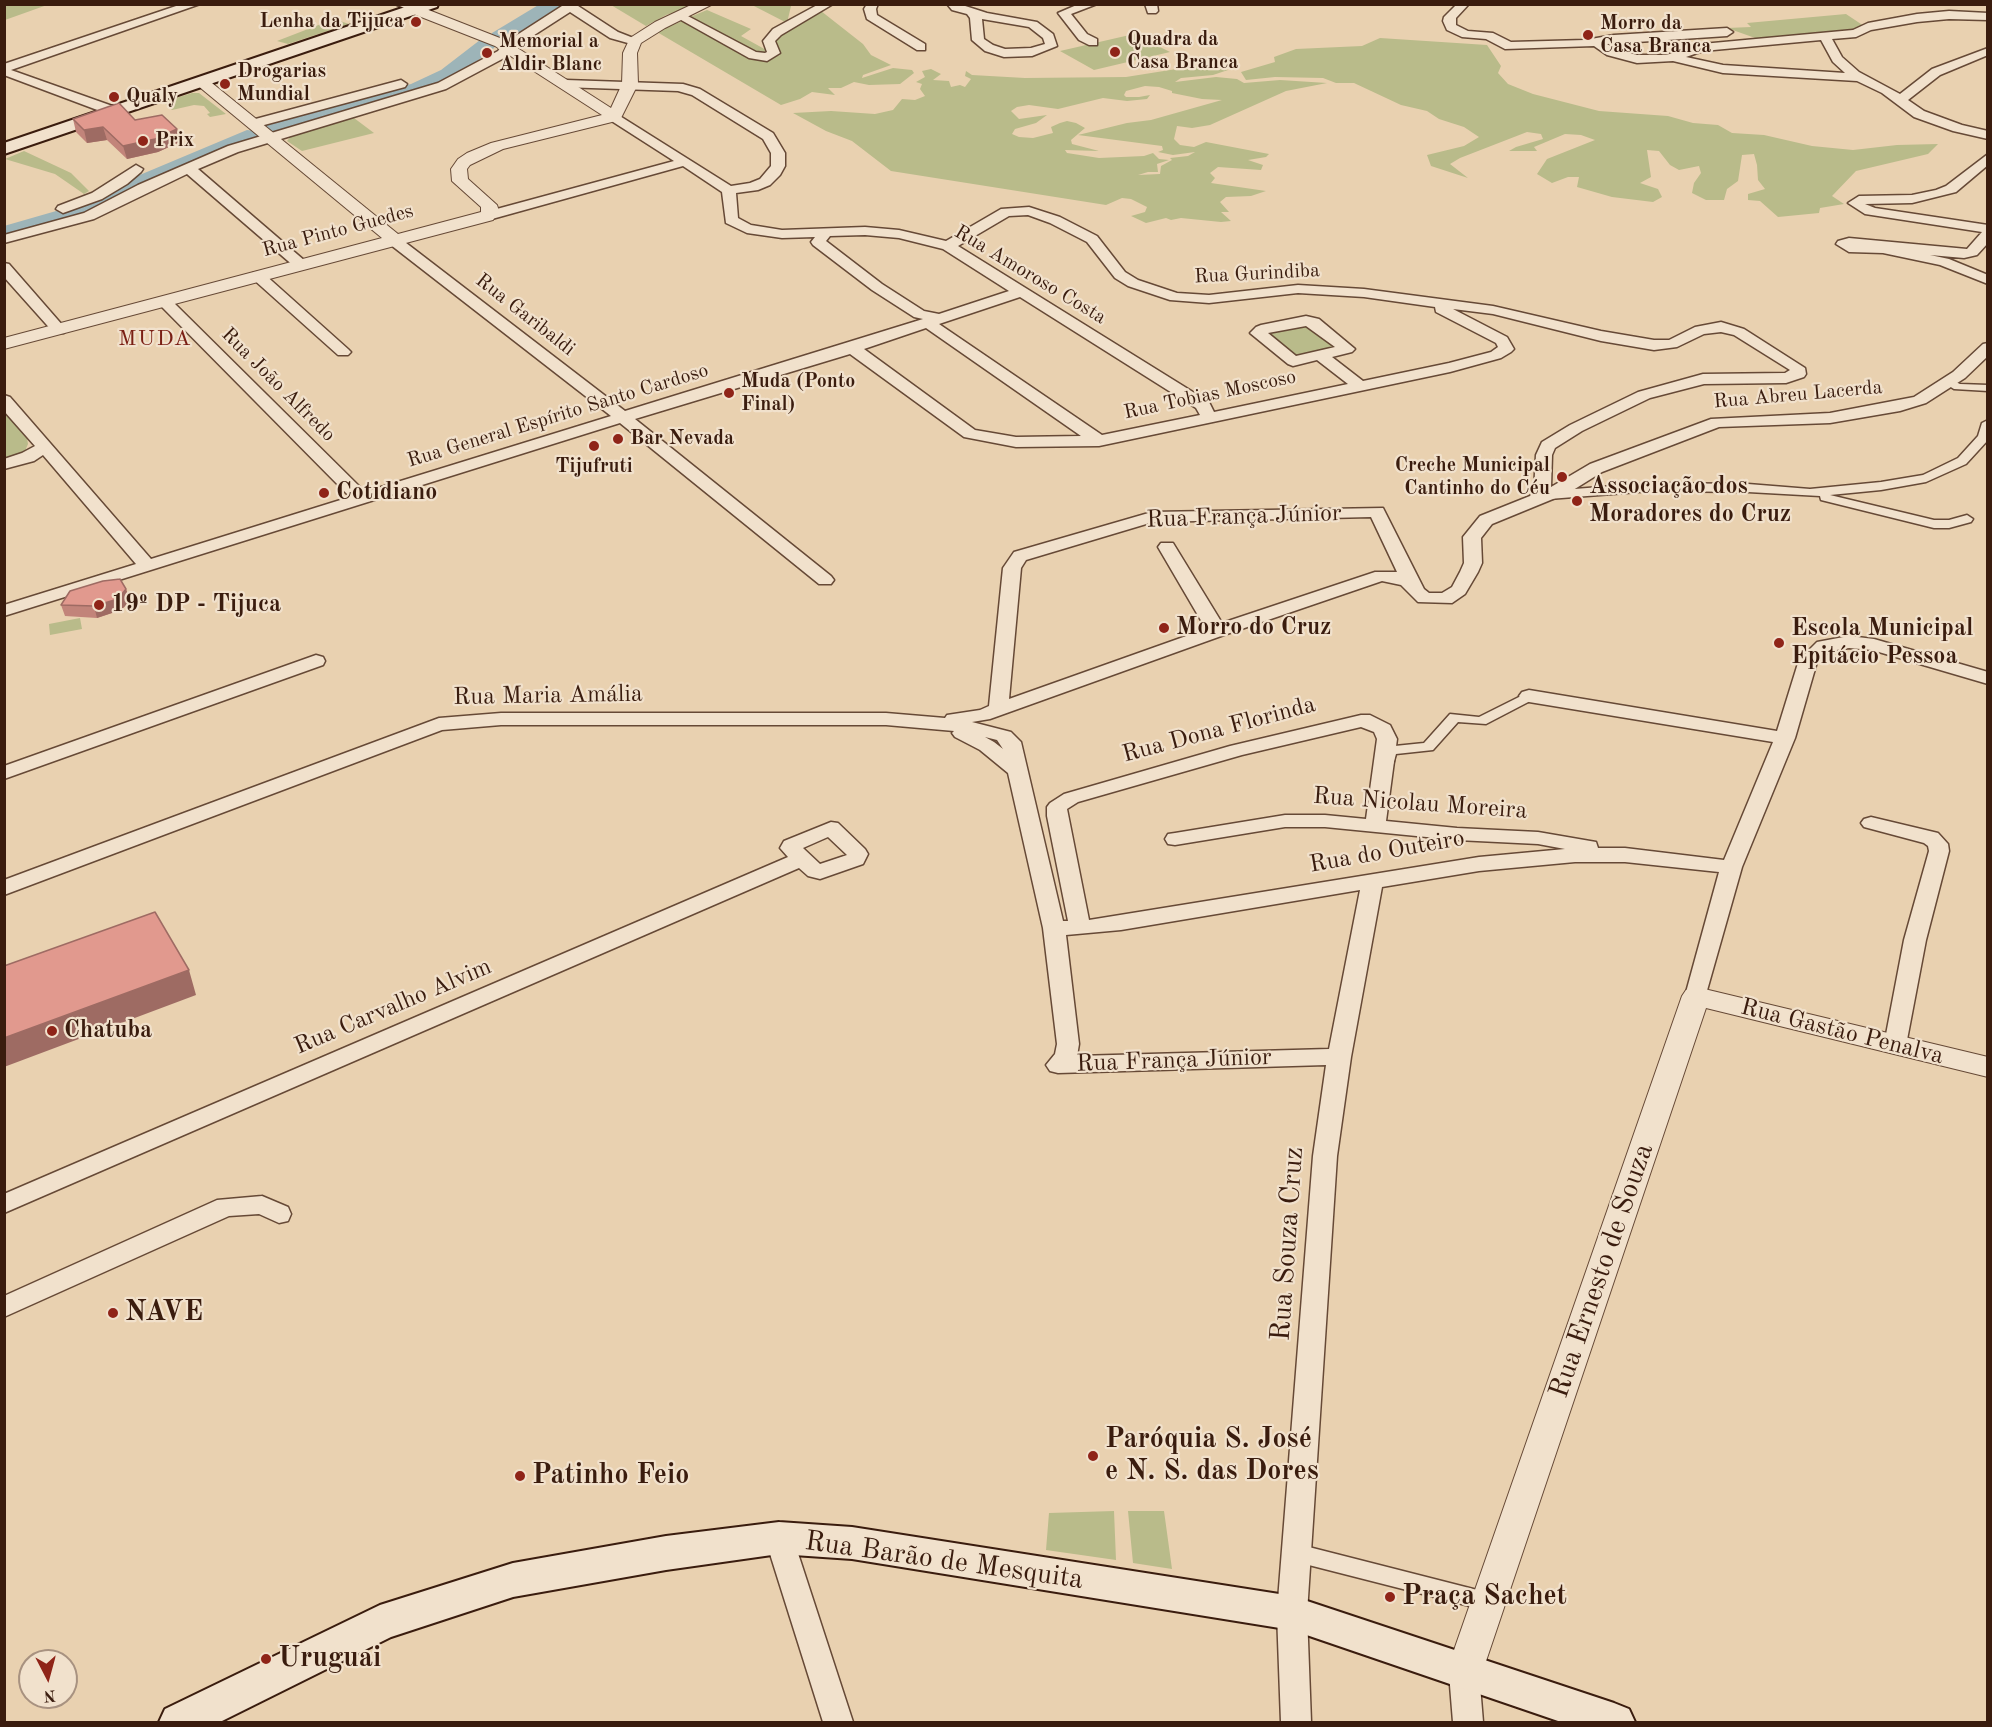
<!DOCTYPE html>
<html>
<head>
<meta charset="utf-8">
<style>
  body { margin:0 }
  #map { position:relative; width:1992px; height:1727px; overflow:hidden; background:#e9d1b0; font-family:"Old Standard TT",serif }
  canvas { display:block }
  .frame { position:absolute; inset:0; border:6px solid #3a1c0e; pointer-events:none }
  .north { position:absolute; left:18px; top:1649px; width:60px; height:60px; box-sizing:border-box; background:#f1e1cc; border:2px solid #a89280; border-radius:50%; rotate:174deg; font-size:16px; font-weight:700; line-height:24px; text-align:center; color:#3a1c0e }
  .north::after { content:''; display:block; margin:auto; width:21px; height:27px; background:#8f2418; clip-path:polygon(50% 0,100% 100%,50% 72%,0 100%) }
</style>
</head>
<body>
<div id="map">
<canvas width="1992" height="1727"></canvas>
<div class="frame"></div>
<div class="north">N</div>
</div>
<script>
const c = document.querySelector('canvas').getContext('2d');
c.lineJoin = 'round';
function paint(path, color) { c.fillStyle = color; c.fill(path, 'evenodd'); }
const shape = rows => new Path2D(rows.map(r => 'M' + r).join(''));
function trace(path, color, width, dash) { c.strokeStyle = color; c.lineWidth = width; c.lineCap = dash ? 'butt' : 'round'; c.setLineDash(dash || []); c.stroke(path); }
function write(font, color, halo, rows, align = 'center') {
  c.font = font + ' "Old Standard TT",serif'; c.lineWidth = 4.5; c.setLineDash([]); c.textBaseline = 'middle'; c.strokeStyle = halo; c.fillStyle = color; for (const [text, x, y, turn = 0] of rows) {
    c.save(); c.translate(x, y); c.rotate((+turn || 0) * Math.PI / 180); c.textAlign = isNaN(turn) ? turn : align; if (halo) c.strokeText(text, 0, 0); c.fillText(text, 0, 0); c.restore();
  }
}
paint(shape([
  [5,4,47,4,47,5,5,20],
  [788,4,791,6,787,23,752,5],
  [611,5,696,5,666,15,646,26],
  [707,10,751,29,741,36,768,51,763,54,752,51,690,17],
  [821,11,863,44,871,55,891,65,863,75,862,78,893,68,912,70,914,73,900,84,869,85,854,82,841,88,828,88,835,95,812,92,800,99,781,105,657,32,682,21,767,59,780,55,774,42,777,35],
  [1846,14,1864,26,1855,31,1758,39,1727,28,1751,27,1747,23],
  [334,19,349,24,288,44,277,41],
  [1134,34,1170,52,1094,70,1060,51],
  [1380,38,1487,45,1501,66,1498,73,1508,84,1533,94,1599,111,1668,116,1693,123,1718,125,1732,133,1764,135,1812,146,1853,150,1897,145,1938,144,1928,154,1856,171,1832,196,1844,204,1820,208,1819,213,1778,217,1760,201,1748,200,1748,194,1765,189,1758,180,1757,165,1754,154,1742,155,1738,181,1727,189,1724,200,1706,200,1692,193,1694,183,1701,173,1699,166,1679,170,1670,165,1659,151,1647,150,1651,177,1640,183,1658,189,1662,197,1653,202,1612,197,1577,187,1579,177,1568,177,1552,183,1537,174,1547,159,1595,140,1581,135,1565,134,1534,147,1537,151,1509,151,1516,147,1543,139,1541,134,1527,132,1460,158,1450,164,1468,178,1431,166,1427,155,1464,146,1479,137,1464,127,1439,119,1427,111,1401,105,1354,83,1336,83,1323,78,1275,77,1246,80,1241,72,1275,62,1274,57,1296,49,1362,46],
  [1207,66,1228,70,1213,75,1181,78,1175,82,1216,77,1237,79,1244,83,1280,80,1327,83,1286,91,1210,125,1192,128,1177,126,1174,139,1180,145,1194,147,1206,142,1269,154,1266,157,1248,160,1263,165,1261,170,1218,167,1210,173,1215,178,1211,183,1266,191,1251,196,1226,197,1220,202,1229,212,1221,212,1231,221,1221,222,1181,218,1171,220,1166,218,1146,223,1131,216,1145,212,1147,207,1131,199,1122,198,1106,205,891,171,852,141,826,131,793,113,831,111,875,114,893,110,902,99,915,100,925,96,920,89,922,84,916,82,925,77,922,71,931,69,941,74,933,80,949,81,951,87,960,85,965,87,971,79,965,76,966,71,972,75,1025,78,1126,77,1189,67],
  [1145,86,1159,87,1172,91,1172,93,1202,99,1222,100,1151,120,1127,123,1078,135,1162,146,1163,150,1158,152,1173,155,1195,152,1188,156,1170,158,1172,160,1161,166,1160,174,1138,175,1148,172,1158,172,1157,164,1169,160,1159,159,1153,153,1144,156,1099,158,1067,153,1065,150,1099,151,1072,144,1071,140,1085,128,1076,123,1067,121,1060,123,1051,127,1053,133,1033,138,1019,137,1012,134,1015,129,1036,123,1047,115,1019,119,1011,111,1017,107,1029,105,1058,109,1103,98,1127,101,1147,99,1150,95,1139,97,1126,97,1124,95,1126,91],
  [192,93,199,93,226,114,210,117,207,114,210,113,204,106,194,105,172,110,163,102],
  [354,118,374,133,302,151,287,141,292,135],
  [24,151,71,173,89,191,84,194,55,174,5,159],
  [1307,322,1345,348,1297,361,1261,331],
  [4,411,27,438,28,444,25,451,4,460],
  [80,618,82,629,50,635,49,624],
  [1114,1511,1116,1560,1046,1550,1049,1513],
  [1128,1511,1164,1511,1172,1569,1133,1563]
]), '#b9bb8a');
paint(shape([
  [540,4,563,4,506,41,495,42,497,44,494,48,455,78,425,92,274,133,267,131,263,127,267,123,411,84,441,70,480,40,491,39,492,33,540,4],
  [247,130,255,131,258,136,255,141,139,192,100,213,4,240,4,226,84,203,123,182,247,130]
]), '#9db4b8');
const pedestrian = shape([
  [1947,378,1960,384,1988,385,1988,391,1954,389,1941,381,1947,378],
  [1988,420,1988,440,1966,464,1926,482,1881,490,1830,495,1934,520,1949,520,1967,515,1973,519,1971,522,1949,528,1934,528,1821,500,1820,496,1748,492,1651,491,1549,499,1543,495,1549,491,1651,483,1748,484,1810,489,1881,482,1923,475,1958,458,1978,436,1982,423,1988,420],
  [1529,692,1536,696,1534,699,1486,724,1458,722,1433,750,1396,754,1392,768,1382,768,1380,765,1385,747,1424,743,1450,714,1479,717,1529,692],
  [1297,1544,1489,1593,1496,1596,1499,1602,1496,1608,1489,1611,1297,1562,1290,1559,1287,1553,1290,1547,1297,1544]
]);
const minor = shape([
  [182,4,200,4,11,70,118,108,119,111,118,114,108,114,4,75,4,64,182,4],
  [395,4,412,4,422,10,416,13,395,4],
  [561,4,575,4,618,32,641,41,635,45,610,38,570,12,511,50,506,57,446,89,238,152,198,169,305,261,307,264,305,267,295,267,187,174,94,219,4,243,4,235,84,213,138,185,228,146,438,83,498,51,503,44,562,6,561,4],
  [819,4,833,4,781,35,775,41,780,53,767,61,749,58,674,16,680,12,684,14,756,52,765,53,767,52,763,41,773,29,819,4],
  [867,4,878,4,876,9,877,15,925,44,925,50,917,50,867,19,864,9,867,4],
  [947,4,959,4,987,13,1037,22,1053,34,1057,46,1032,56,1004,57,985,51,972,40,970,18,967,14,952,10,947,4],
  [982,19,1029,27,1043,38,1045,44,1031,48,1005,49,993,45,984,39,982,19],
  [1079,4,1097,4,1071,14,1087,34,1097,39,1097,45,1089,45,1079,40,1058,13,1079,4],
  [1145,4,1157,4,1158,11,1156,13,1148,13,1145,4],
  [1457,4,1469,4,1456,18,1456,25,1468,31,1493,33,1511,42,1585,40,1614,35,1727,28,1733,32,1727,36,1607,44,1615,49,1637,55,1666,55,1702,44,1853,30,1868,23,1917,14,1949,11,1988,13,1988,20,1949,19,1917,22,1871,30,1856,37,1832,39,1842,57,1859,72,1900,94,1932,69,1988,48,1988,55,1940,75,1908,100,1924,111,1962,125,1988,131,1988,139,1953,131,1914,117,1882,93,1857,81,1723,73,1673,61,1637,63,1607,55,1594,46,1505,49,1486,39,1462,37,1447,30,1443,21,1444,17,1457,4],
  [1821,40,1833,62,1845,73,1723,65,1686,57,1703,51,1821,40],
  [401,80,407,84,405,87,253,128,247,124,248,121,401,80],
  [566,80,683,84,700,89,773,133,785,153,785,166,780,175,770,185,758,190,736,193,738,218,751,225,782,230,865,227,899,230,946,241,1001,209,1029,207,1060,217,1097,236,1125,272,1138,280,1177,293,1209,295,1298,285,1364,289,1493,306,1601,331,1654,340,1669,340,1695,327,1721,322,1744,329,1805,368,1806,374,1804,377,1786,383,1704,384,1650,398,1582,431,1555,448,1552,455,1551,487,1590,464,1711,419,1830,413,1914,397,1953,372,1983,344,1988,343,1988,356,1965,378,1926,403,1900,411,1830,423,1719,427,1602,472,1570,492,1492,524,1481,538,1482,563,1478,572,1465,594,1452,603,1418,602,1401,585,1382,581,1224,635,990,719,972,722,1011,732,1021,742,1063,921,1068,921,1047,816,1047,807,1050,803,1064,794,1230,746,1361,715,1370,715,1390,725,1397,739,1386,821,1457,828,1538,832,1596,842,1598,848,1625,848,1724,860,1773,742,1529,702,1522,700,1519,696,1522,692,1529,690,1777,731,1799,660,1817,642,1849,636,1874,639,1988,672,1988,684,1872,650,1849,648,1830,651,1817,662,1795,738,1742,867,1704,1001,1696,1004,1688,1001,1685,996,1719,872,1625,862,1575,862,1479,871,1382,887,1351,1057,1337,1156,1307,1613,1311,1722,1281,1722,1277,1613,1313,1156,1326,1065,1058,1073,1050,1071,1046,1065,1055,1054,1057,1044,1043,928,1008,773,980,750,955,737,952,733,954,731,886,725,501,725,442,730,4,895,4,880,439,718,501,713,886,713,945,718,947,715,980,710,989,706,1003,568,1014,552,1152,512,1383,508,1424,589,1429,593,1442,593,1452,587,1460,572,1464,563,1463,537,1480,516,1530,496,1534,490,1536,455,1542,442,1570,425,1638,392,1703,374,1785,373,1790,370,1734,335,1721,332,1704,334,1677,347,1654,350,1601,341,1493,314,1453,309,1507,337,1514,349,1511,352,1501,358,1450,372,1099,446,1016,447,964,437,850,354,635,419,831,576,834,580,831,584,819,584,620,423,4,616,4,605,136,564,43,455,34,461,4,469,4,459,22,453,35,446,4,411,4,395,10,397,151,559,350,497,160,305,158,302,160,299,170,299,365,492,611,416,387,242,385,239,387,236,397,236,625,411,923,319,914,317,872,290,813,245,811,242,815,237,782,238,747,233,726,223,722,192,683,166,492,219,482,219,480,216,482,213,674,161,610,120,609,117,615,113,731,186,750,183,760,179,771,166,771,153,763,139,692,95,678,91,562,87,560,84,566,80],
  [1028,215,1050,223,1087,242,1115,278,1128,286,1170,300,1209,303,1298,293,1364,297,1435,307,1436,312,1496,343,1498,347,1491,352,1449,363,1363,381,1332,357,1352,352,1355,349,1319,319,1306,316,1261,325,1256,327,1250,333,1288,364,1293,366,1317,360,1348,384,1214,412,1209,402,958,246,1009,216,1028,215],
  [865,235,899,238,943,249,1009,291,939,314,924,311,882,284,826,241,830,236,865,235],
  [1020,297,1196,408,1200,415,1102,435,939,324,1020,297],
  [1306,326,1335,347,1296,356,1268,333,1306,326],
  [926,328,1081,436,1016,437,975,430,864,349,926,328],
  [1371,517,1397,572,1375,572,1222,623,1173,543,1161,543,1158,547,1206,629,1009,699,1021,568,1026,560,1153,522,1371,517],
  [1361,727,1374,732,1377,739,1366,819,1325,815,1285,815,1175,833,1168,834,1165,839,1168,844,1175,845,1285,827,1325,827,1457,840,1538,844,1565,849,1479,857,1089,920,1067,809,1078,802,1242,755,1361,727],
  [985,737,997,740,1003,749,994,742,985,737],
  [1360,890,1329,1049,1077,1056,1079,1044,1066,935,1121,930,1360,890],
  [1988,154,1988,165,1956,192,1912,203,1865,204,1875,208,1988,225,1988,243,1977,255,1964,258,1930,255,1949,259,1988,275,1988,284,1940,265,1883,253,1849,252,1836,244,1838,241,1849,238,1967,249,1982,232,1865,214,1848,203,1859,196,1912,195,1936,190,1946,186,1988,154],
  [136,165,143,169,141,172,127,184,102,199,63,213,56,209,58,206,92,193,136,165],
  [4,263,9,264,64,327,67,330,64,333,54,333,4,277,4,263],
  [258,272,263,273,348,349,351,352,348,355,338,355,253,279,251,276,253,273,258,272],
  [316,655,323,657,325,661,323,665,4,779,4,766,316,655],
  [1871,817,1938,833,1948,844,1949,851,1926,940,1906,1045,1903,1051,1895,1053,1887,1051,1884,1045,1904,940,1929,851,1928,846,1924,843,1864,827,1861,823,1864,819,1871,817],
  [831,822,838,823,865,849,868,854,863,864,820,879,808,876,799,868,4,1213,4,1194,788,857,780,848,784,841,831,822],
  [828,837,847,855,820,864,803,848,828,837],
  [262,1196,288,1207,291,1214,288,1221,279,1223,259,1214,229,1216,4,1317,4,1296,217,1200,262,1196],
  [779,1526,789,1529,793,1538,853,1722,823,1722,765,1538,769,1529,779,1526],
  [1464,1660,1475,1664,1479,1673,1483,1722,1453,1722,1449,1673,1453,1664,1464,1660]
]);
const tertiary = shape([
  [693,4,713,4,665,28,641,43,637,53,638,84,620,120,503,149,470,165,467,169,468,179,497,205,499,211,493,220,4,349,4,338,382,238,197,85,194,82,197,79,207,79,398,234,481,212,481,207,452,181,451,169,458,159,467,153,491,143,602,115,495,46,411,13,409,10,411,7,421,7,505,40,611,108,622,84,623,53,630,38,655,22,693,4],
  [1696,987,1988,1057,1988,1077,1706,1008,1482,1673,1477,1684,1464,1689,1451,1684,1446,1673,1682,996,1686,990,1696,987]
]);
const secondary = shape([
  [414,4,438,4,437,7,4,154,4,143,414,4],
  [779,1522,852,1527,1292,1596,1614,1703,1629,1709,1635,1722,1561,1722,1292,1630,852,1559,779,1554,666,1570,513,1597,391,1637,220,1722,159,1722,165,1709,380,1605,513,1563,666,1536,779,1522]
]);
trace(pedestrian, '#664936', 3);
trace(minor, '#664936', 3);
trace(tertiary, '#664936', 2);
trace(secondary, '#3a1c0e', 4);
paint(pedestrian, '#f1e1cc');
paint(minor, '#f1e1cc');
paint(tertiary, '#f1e1cc');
paint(secondary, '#f1e1cc');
paint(shape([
  [73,119,135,120,177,129,180,142,158,152,127,159,107,140,87,143,76,132],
  [126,589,130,601,121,610,97,618,65,616,61,605]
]), '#c2847a');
paint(shape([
  [103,127,107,140,87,143,84,130],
  [177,129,180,142,158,152,127,159,123,146],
  [126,589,130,601,121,610,97,618,94,606],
  [189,970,196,995,4,1067,4,1038]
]), '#9e6b63');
const building = shape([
  [119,103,135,120,162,115,177,129,155,139,123,146,103,127,84,130,73,119,119,103],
  [120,579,126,589,118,599,94,606,61,605,70,591,103,581,120,579],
  [155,912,189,970,4,1038,4,966,155,912]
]);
paint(building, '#e1998e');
trace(building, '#9e6b63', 1.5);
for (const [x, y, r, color] of [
  [416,22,6,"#8f2418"],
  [1588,35,6,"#8f2418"],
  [1115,52,6,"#8f2418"],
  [487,53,6,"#8f2418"],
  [225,84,6,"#8f2418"],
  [114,97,6,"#8f2418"],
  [143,141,6,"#8f2418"],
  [729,393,6,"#8f2418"],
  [618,439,6,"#8f2418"],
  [594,446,6,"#8f2418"],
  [1562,477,6,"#8f2418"],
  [324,493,6,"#8f2418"],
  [1577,501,6,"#8f2418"],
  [99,605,6,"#8f2418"],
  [1164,628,6,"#8f2418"],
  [1779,643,6,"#8f2418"],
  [52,1031,6,"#8f2418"],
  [113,1313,6,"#8f2418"],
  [1093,1456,6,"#8f2418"],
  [520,1476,6,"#8f2418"],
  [1390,1597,6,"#8f2418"],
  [266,1659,6,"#8f2418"]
]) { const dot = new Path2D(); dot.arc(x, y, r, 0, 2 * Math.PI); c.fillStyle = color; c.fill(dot); trace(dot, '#f1e1cc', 2); }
write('bold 20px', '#3a1c0e', '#f1e1cc', [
  ["Lenha da Tijuca",404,22,"right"],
  ["Morro da",1600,24],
  ["Casa Branca",1600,47],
  ["Quadra da",1127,40],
  ["Casa Branca",1127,63],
  ["Memorial a",499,42],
  ["Aldir Blanc",499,65],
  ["Drogarias",237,72],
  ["Mundial",237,95],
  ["Qualy",126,97],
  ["Prix",155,141],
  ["Muda (Ponto",741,382],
  ["Final)",741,405],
  ["Bar Nevada",630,439],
  ["Creche Municipal",1550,466,"right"],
  ["Cantinho do Céu",1550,489,"right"],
  ["Tijufruti",594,467,"center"]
], 'left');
write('20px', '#3a1c0e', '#f1e1cc', [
  ["Rua Pinto Guedes",338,231,-15],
  ["Rua Gurindiba",1257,274,-3],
  ["Rua Amoroso Costa",1030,275,31],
  ["Rua Garibaldi",525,315,38],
  ["Rua João Alfredo",278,385,45],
  ["Rua Tobias Moscoso",1210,395,-12],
  ["Rua Abreu Lacerda",1798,395,-5],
  ["Rua General Espírito Santo Cardoso",558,416,-17]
]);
c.letterSpacing = '1.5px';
write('22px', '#7a1f14', '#f1e1cc', [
  ["MUDA",155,339]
]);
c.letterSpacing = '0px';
write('bold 24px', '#3a1c0e', '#f1e1cc', [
  ["Associação dos",1589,487],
  ["Moradores do Cruz",1589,515],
  ["Cotidiano",336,493],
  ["19º DP - Tijuca",111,605],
  ["Morro do Cruz",1176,628],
  ["Escola Municipal",1791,629],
  ["Epitácio Pessoa",1791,657],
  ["Chatuba",64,1031]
], 'left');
write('24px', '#3a1c0e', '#f1e1cc', [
  ["Rua França Júnior",1244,517,-2],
  ["Rua Maria Amália",548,696,-1],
  ["Rua Dona Florinda",1219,730,-15],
  ["Rua Nicolau Moreira",1420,804,4],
  ["Rua do Outeiro",1387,852,-10],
  ["Rua Carvalho Alvim",393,1007,-23],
  ["Rua Gastão Penalva",1842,1032,14],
  ["Rua França Júnior",1174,1061,-2]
]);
write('28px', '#3a1c0e', '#f1e1cc', [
  ["Rua Souza Cruz",1288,1244,-86],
  ["Rua Ernesto de Souza",1602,1271,-71],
  ["Rua Barão de Mesquita",944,1561,8]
]);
write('bold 28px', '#3a1c0e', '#f1e1cc', [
  ["NAVE",125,1313],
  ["Paróquia S. José",1105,1440],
  ["e N. S. das Dores",1105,1472],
  ["Patinho Feio",532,1476],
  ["Praça Sachet",1402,1597],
  ["Uruguai",278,1659]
], 'left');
</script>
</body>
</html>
